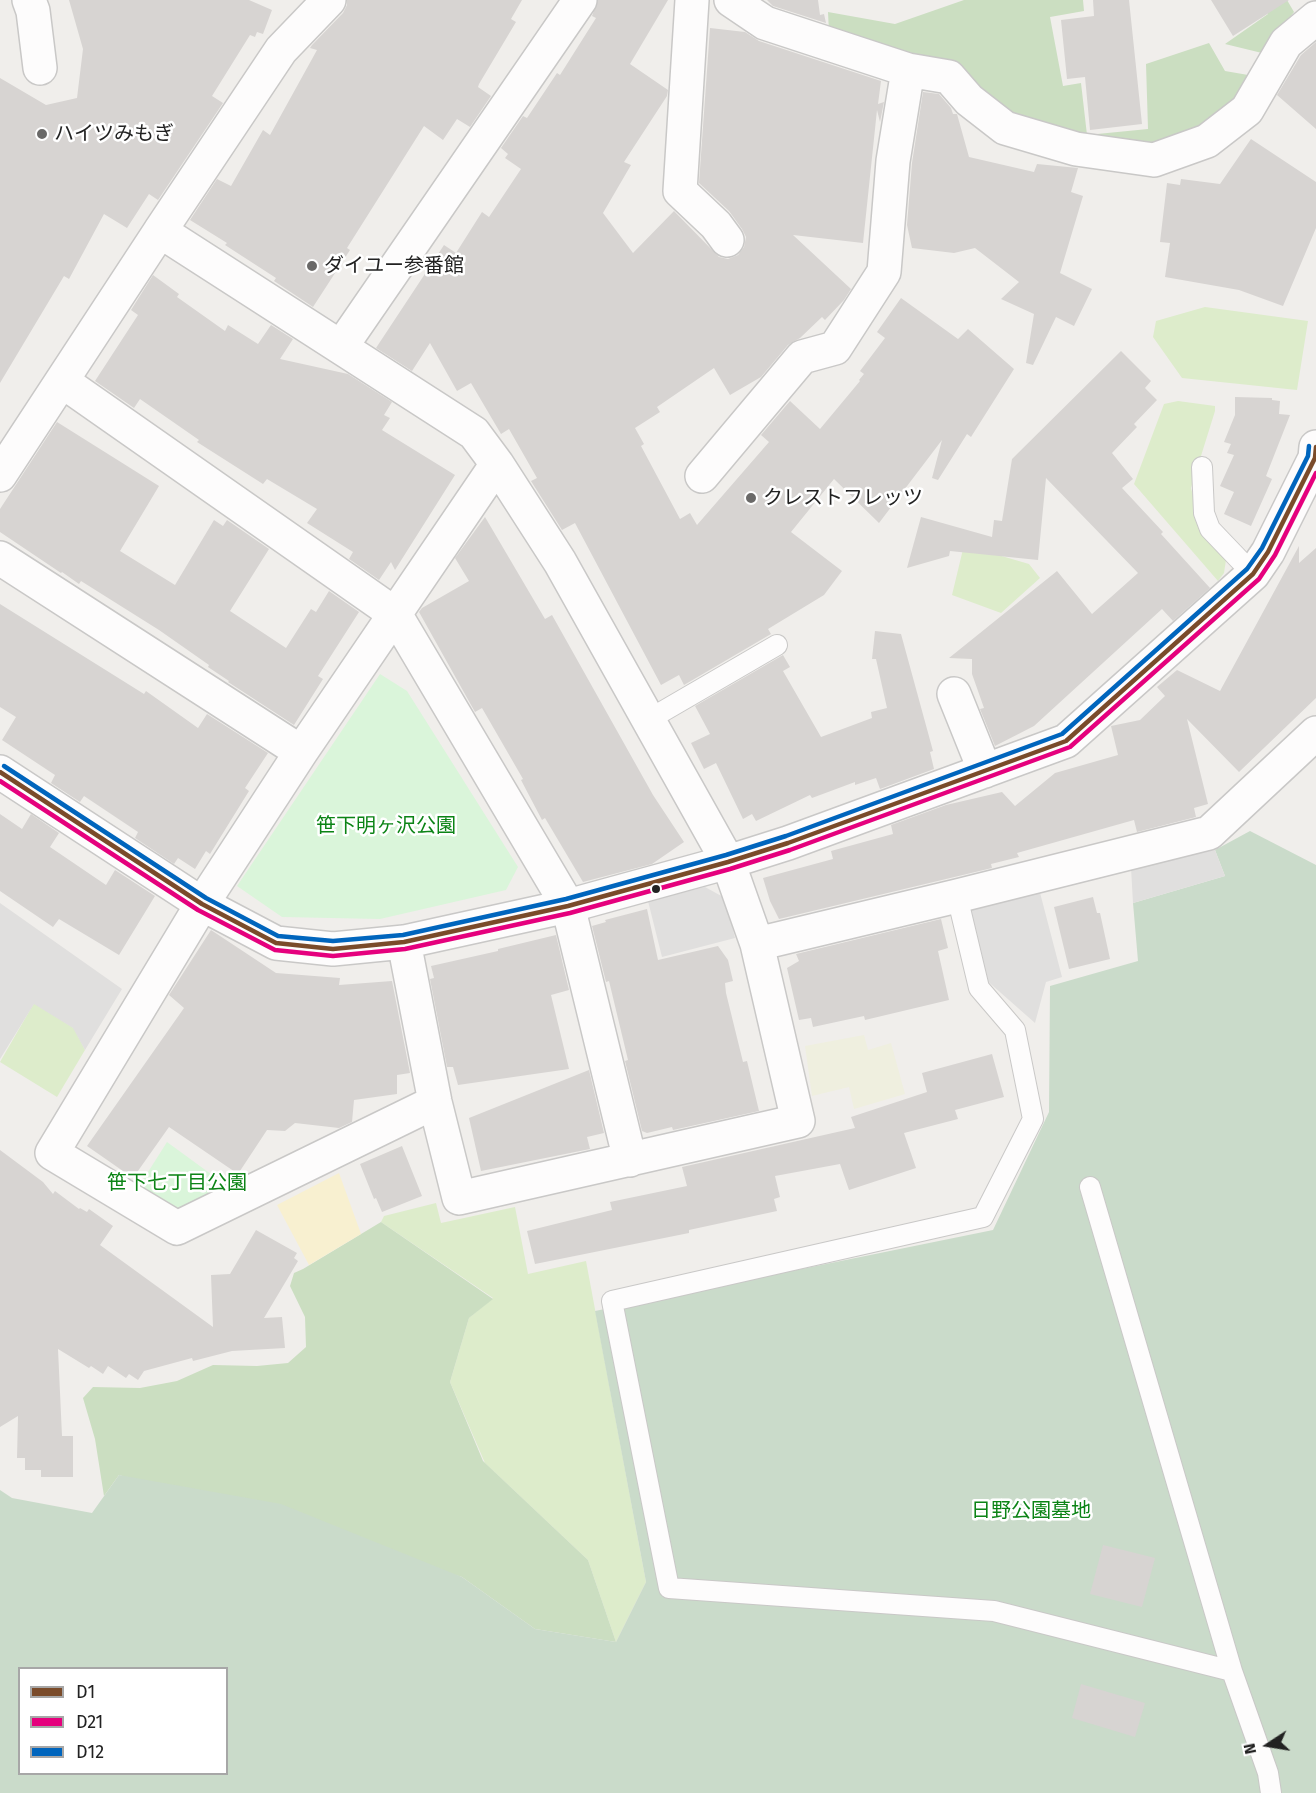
<!DOCTYPE html>
<html>
<head>
<meta charset="utf-8">
<style>
  body { margin:0 }
  #map { position:relative; width:1316px; height:1793px; overflow:hidden; background:#f0eeeb; font-family:"Fira Sans",sans-serif }
  canvas { display:block }
  .legend { position:absolute; left:18px; top:1667px; width:210px; height:108px; box-sizing:border-box; background:#fff; border:2px solid #a7a7a7; margin:0; padding:8px 10px; list-style:none; font-size:18px; color:#222 }
  .legend li { display:flex; align-items:center; gap:12px; height:30px }
  .legend b { width:30px; border:2px solid #a7a7a7 }
  .north { position:absolute; left:1238px; top:1715px; width:60px; height:60px; -webkit-text-stroke:4px #fff; paint-order:stroke; rotate:258deg; font-size:16px; font-weight:700; line-height:24px; text-align:center; color:#222 }
  .north::after { content:''; display:block; margin:auto; width:21px; height:27px; background:#222; clip-path:polygon(50% 0,100% 100%,50% 72%,0 100%) }
</style>
</head>
<body>
<div id="map">
<canvas width="1316" height="1793"></canvas>
<ul class="legend">
<li><b style="height:8px;background:#7a4b2a"></b>D1</li>
<li><b style="height:8px;background:#e5007d"></b>D21</li>
<li><b style="height:8px;background:#0065bd"></b>D12</li>
</ul>
<div class="north">N</div>
</div>
<script>
const c = document.querySelector('canvas').getContext('2d');
c.lineJoin = 'round';
function paint(path, color) { c.fillStyle = color; c.fill(path, 'evenodd'); }
const shape = rows => new Path2D(rows.map(r => 'M' + r).join(''));
function trace(path, color, width, dash) { c.strokeStyle = color; c.lineWidth = width; c.lineCap = dash ? 'butt' : 'round'; c.setLineDash(dash || []); c.stroke(path); }
function write(font, color, halo, rows, align = 'center') {
  c.font = font + ' "Fira Sans","Noto Sans JP",sans-serif'; c.lineWidth = 5; c.setLineDash([]); c.textBaseline = 'middle'; c.strokeStyle = halo; c.fillStyle = color; for (const [text, x, y, turn = 0] of rows) {
    c.save(); c.translate(x, y); c.rotate((+turn || 0) * Math.PI / 180); c.textAlign = isNaN(turn) ? turn : align; if (halo) c.strokeText(text, 0, 0); c.fillText(text, 0, 0); c.restore();
  }
}
paint(shape([
  [864,1035,868,1050,891,1043,905,1094,854,1109,849,1087,812,1096,805,1046]
]), '#efefdf');
paint(shape([
  [1205,307,1308,321,1297,390,1182,378,1153,337,1156,321],
  [1178,401,1215,406,1215,411,1191,488,1202,531,1226,560,1224,573,1218,581,1134,484,1164,404],
  [964,545,1029,564,1040,578,1001,613,952,595],
  [34,1003,74,1028,85,1050,57,1097,0,1062],
  [436,1203,441,1223,515,1207,528,1274,586,1261,646,1582,616,1642,588,1560,485,1463,450,1382,469,1318,493,1298,381,1222,384,1216]
]), '#ddeccb');
paint(shape([
  [964,0,1083,0,1084,11,1050,17,1063,86,1081,83,1087,135,1148,129,1146,64,1209,43,1225,71,1254,76,1241,105,1174,144,1080,143,829,33,828,12,895,24],
  [1259,0,1287,0,1294,12,1262,53,1225,44,1268,14],
  [381,1222,493,1299,469,1318,450,1382,483,1461,588,1560,616,1642,535,1629,462,1577,119,1475,104,1496,95,1439,83,1398,93,1387,140,1388,177,1381,213,1365,257,1366,288,1363,306,1347,305,1317,290,1286,294,1273,303,1269]
]), '#cbdec1');
paint(shape([
  [339,1173,361,1234,309,1265,277,1205]
]), '#f8f0d0');
paint(shape([
  [1250,831,1316,865,1316,1793,0,1793,0,1490,12,1498,92,1513,119,1475,281,1504,462,1577,535,1629,616,1642,646,1582,595,1311,993,1230,1049,1112,1050,986,1138,961,1133,903,1225,876,1215,850],
  [20,1668,226,1668,226,1774,20,1774]
]), '#cadbca');
paint(shape([
  [380,674,407,691,518,867,506,890,380,919,282,917,237,886],
  [167,1142,230,1188,179,1216,136,1191]
]), '#daf5da');
paint(shape([
  [1215,850,1225,876,1133,903,1131,868],
  [1038,885,1062,977,1046,982,1035,1023,984,978,971,911,979,901],
  [705,887,725,898,735,938,662,957,648,901],
  [0,903,122,989,85,1050,73,1028,34,1004,0,1059]
]), '#e0dfde');
paint(shape([
  [69,0,249,0,272,10,263,34,257,32,255,37,250,35,212,96,223,103,158,200,149,194,127,228,104,214,69,279,64,276,0,383,0,78,46,105,77,98,83,49],
  [347,0,522,0,511,19,516,22,479,84,478,87,491,96,470,127,457,119,443,140,424,126,347,248,350,250,313,307,274,281,276,278,225,245,227,243,190,220,217,179,231,186,263,130,270,135,317,50,310,48,312,45,343,13,347,5],
  [598,0,668,0,630,64,668,90,667,96,624,162,631,165,603,213,633,253,674,211,719,257,728,259,738,255,744,247,746,237,742,229,729,211,699,183,710,28,745,32,759,41,881,81,878,104,884,102,880,122,877,110,863,243,793,235,851,289,844,300,825,320,822,317,800,338,788,345,761,377,730,395,714,368,657,407,660,412,635,428,644,444,641,446,680,519,690,513,697,525,769,442,761,435,790,401,820,429,860,381,859,380,864,374,860,371,885,338,877,332,901,298,958,339,968,329,1014,369,971,437,967,434,938,480,932,478,942,440,879,523,834,479,791,532,842,571,824,595,768,629,771,634,684,685,679,675,661,685,575,523,562,530,531,481,537,478,509,429,501,434,471,383,457,391,430,343,412,371,376,348,444,245,456,253,482,212,489,217,521,169,505,158,508,154,501,148,523,116,527,118,557,73,560,75,596,18,592,16],
  [767,0,818,0,820,15,824,14,826,23,773,6],
  [1093,0,1129,0,1142,124,1090,130,1085,77,1067,79,1061,20,1094,16],
  [1211,0,1289,0,1233,36],
  [1316,42,1316,129,1277,95,1301,55],
  [923,92,939,94,951,108,953,114,957,114,969,157,1034,172,1037,164,1078,168,1071,192,1083,196,1060,273,1092,289,1074,326,1056,317,1033,365,1026,363,1034,314,1001,299,1019,282,975,248,954,253,912,248,907,225,912,163],
  [1251,139,1316,182,1316,228,1283,306,1239,290,1165,277,1170,243,1160,242,1167,183,1180,185,1181,179,1220,184],
  [153,275,179,294,177,297,225,331,228,325,258,344,271,325,293,339,280,359,348,374,392,402,384,415,390,418,382,430,455,475,395,570,391,562,379,580,349,559,353,552,307,523,317,509,267,479,263,484,197,442,199,440,140,399,134,408,95,381,138,315,131,310],
  [1121,351,1151,381,1145,388,1157,400,1134,424,1137,427,1112,453,1133,479,1122,488,1163,532,1161,534,1210,588,1173,621,1162,609,1034,726,995,746,980,709,984,708,972,674,972,659,949,658,1057,571,1092,614,1138,573,1046,478,1038,560,950,551,949,556,907,568,921,517,992,537,994,520,1002,521,1012,459],
  [1235,397,1272,398,1272,400,1280,401,1279,414,1290,415,1266,476,1272,479,1251,526,1224,514,1234,492,1220,486,1234,455,1227,453,1231,444,1224,442,1235,415],
  [57,422,159,486,120,551,175,585,214,520,223,526,227,520,269,549,230,611,286,648,311,609,316,612,329,591,359,612,318,676,323,679,294,725,228,682,229,681,208,667,209,665,159,630,81,581,79,584,62,572,61,573,0,532,0,509],
  [485,517,545,619,552,615,653,795,684,842,652,864,583,882,545,818,542,820,521,780,523,779,482,708,475,712,419,612,422,608,469,581,455,558],
  [1299,546,1299,563,1316,548,1316,698,1239,772,1187,719,1208,804,1194,808,1196,817,1137,832,1134,820,1017,853,1019,857,991,864,992,868,779,919,770,901,763,878,833,859,831,851,893,834,891,825,946,805,1002,792,1015,806,1055,773,1118,755,1111,726,1140,720,1165,696,1157,687,1177,670,1220,691],
  [0,604,144,694,146,691,198,728,207,714,268,753,245,788,249,791,210,854,206,851,195,869,178,858,174,864,135,838,138,832,84,796,80,802,51,783,55,775,2,740,16,717,0,707],
  [875,631,901,634,933,751,930,752,934,769,880,789,876,778,855,785,855,782,812,798,810,795,756,821,752,814,743,819,716,763,704,769,691,743,710,734,695,706,783,655,790,667,783,671,821,737,872,718,871,712,887,708,876,659,872,659],
  [0,814,22,829,31,814,59,833,50,847,106,885,115,870,155,896,119,955,59,919,53,927,0,891],
  [1093,897,1097,913,1100,913,1110,959,1069,969,1054,907],
  [647,909,658,960,718,946,728,960,733,981,725,983,726,993,743,1062,747,1061,759,1111,673,1130,672,1127,647,1133,642,1131,625,1061,628,1060,609,981,606,982,592,926,606,922,605,920],
  [941,919,948,948,938,951,949,1000,865,1020,864,1016,813,1027,811,1018,799,1020,787,968,799,961,796,954],
  [211,930,276,973,340,978,339,985,392,981,410,1073,397,1075,397,1094,354,1100,352,1122,339,1128,295,1123,285,1131,267,1130,238,1174,169,1127,133,1178,87,1146,184,1008,169,995],
  [556,935,569,990,551,995,569,1069,458,1085,453,1067,447,1067,430,979,434,978,431,966,498,951,498,949],
  [992,1054,1004,1097,955,1110,958,1119,904,1133,916,1168,849,1190,840,1164,775,1176,780,1197,774,1199,777,1211,689,1230,689,1233,535,1264,527,1231,612,1210,610,1202,687,1186,682,1167,855,1128,851,1117,927,1092,922,1073],
  [589,1070,604,1133,587,1137,590,1149,481,1171,469,1118],
  [402,1146,422,1196,382,1212,376,1198,374,1199,360,1164],
  [0,1150,43,1182,53,1194,55,1191,79,1209,80,1208,87,1212,89,1209,113,1226,100,1245,213,1327,211,1275,230,1274,256,1230,297,1253,294,1258,298,1261,264,1318,282,1317,285,1348,232,1351,193,1361,192,1358,144,1371,138,1380,129,1374,126,1378,108,1366,103,1374,91,1366,89,1368,58,1349,62,1436,73,1436,73,1477,41,1477,41,1470,25,1470,25,1458,17,1458,18,1416,0,1427],
  [1103,1545,1155,1558,1142,1607,1090,1594],
  [1081,1684,1145,1703,1135,1737,1072,1718]
]), '#d7d4d2');
const lane = shape([
  [1202,467,1204,513,1210,529,1253,574],
  [648,720,777,645],
  [957,896,979,988,1015,1030,1033,1119,983,1217,612,1301,669,1588,994,1611,1232,1671],
  [1090,1187,1232,1671,1268,1773,1271,1793]
]);
const street = shape([
  [29,0,33,11,40,68],
  [692,0,680,191,716,225,727,240],
  [908,70,949,77,969,100,1005,128,1076,149,1154,160,1207,141,1247,110,1286,43,1316,18],
  [160,231,281,50,329,0],
  [341,347,580,0],
  [62,381,395,614,568,906,630,1160],
  [0,475,160,231,474,433,497,464,560,562,728,862,757,944,798,1121,459,1198,435,1102,404,942],
  [702,476,802,357,835,348,884,272,893,161,908,70,765,23,731,0],
  [0,558,301,752],
  [954,694,985,771],
  [0,772,202,904,276,943,333,949,404,942,568,906,728,862,788,843,1066,741,1253,574,1268,552,1315,458,1316,447],
  [757,944,957,896,1209,833,1316,733],
  [435,1102,177,1228,52,1153,202,904,301,752,497,464]
]);
trace(lane, '#c9c8c7', 22);
trace(street, '#c9c8c7', 36);
trace(lane, '#fdfcfc', 20);
trace(street, '#fdfcfc', 33);
trace(shape([
  [0,772,202,904,276,943,333,949,404,942,568,906,728,862,788,843,1066,741,1253,574,1268,552,1315,458,1316,447]
]), '#7a4b2a', 4.5);
trace(shape([
  [0,781,198,910,275,950,333,956,405,949,570,913,730,869,790,850,1070,747,1259,579,1275,555,1316,473]
]), '#e5007d', 4.5);
trace(shape([
  [4,766,206,898,278,936,333,941,403,935,566,899,726,855,786,836,1062,734,1247,569,1262,548,1308,456,1309,446]
]), '#0065bd', 4.5);
for (const [x, y, r, color] of [
  [42,134,6,"#6a6968"],
  [312,266,6,"#6a6968"],
  [751,498,6,"#6a6968"],
  [656,889,5,"#222"]
]) { const dot = new Path2D(); dot.arc(x, y, r, 0, 2 * Math.PI); c.fillStyle = color; c.fill(dot); trace(dot, '#fff', 2); }
write('20px', '#222', '#fff', [
  ["ハイツみもぎ",54,134],
  ["ダイユー参番館",324,266],
  ["クレストフレッツ",763,498]
], 'left');
write('20px', '#0c8416', '#fff', [
  ["笹下明ヶ沢公園",386,826],
  ["笹下七丁目公園",177,1183],
  ["日野公園墓地",1031,1511]
]);
</script>
</body>
</html>
